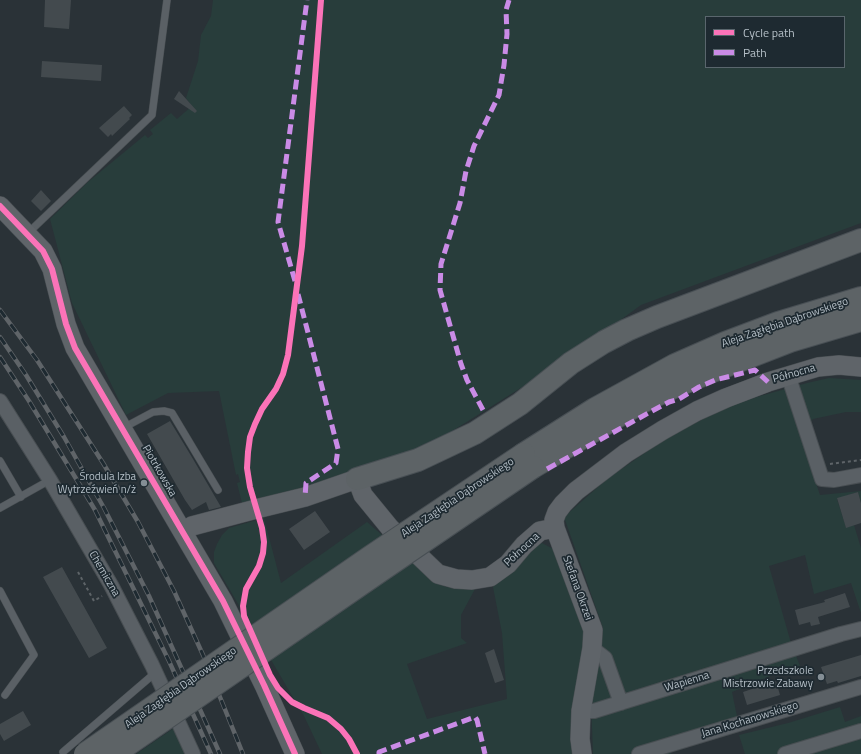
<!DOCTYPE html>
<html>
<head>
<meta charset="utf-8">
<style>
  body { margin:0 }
  #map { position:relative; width:861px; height:754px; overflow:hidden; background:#2a3237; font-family:"Titillium Web",sans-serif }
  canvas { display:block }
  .legend { position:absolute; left:705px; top:16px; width:140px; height:52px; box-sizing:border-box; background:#1e2a31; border:1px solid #5a666d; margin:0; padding:5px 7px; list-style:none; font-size:12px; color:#b5bfc7 }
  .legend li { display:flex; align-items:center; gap:8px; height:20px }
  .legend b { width:20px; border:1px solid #5a666d }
</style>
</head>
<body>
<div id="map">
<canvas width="861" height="754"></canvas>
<ul class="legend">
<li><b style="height:5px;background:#fb73b8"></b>Cycle path</li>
<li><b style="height:5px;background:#ca8be6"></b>Path</li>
</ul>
</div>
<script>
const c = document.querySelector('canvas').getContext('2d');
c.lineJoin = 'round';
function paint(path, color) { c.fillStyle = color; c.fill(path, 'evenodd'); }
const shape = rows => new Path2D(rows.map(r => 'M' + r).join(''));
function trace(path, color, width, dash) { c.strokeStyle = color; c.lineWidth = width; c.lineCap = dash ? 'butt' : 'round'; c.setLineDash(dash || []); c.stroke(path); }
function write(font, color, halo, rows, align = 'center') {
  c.font = font + ' "Titillium Web",sans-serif'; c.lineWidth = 3.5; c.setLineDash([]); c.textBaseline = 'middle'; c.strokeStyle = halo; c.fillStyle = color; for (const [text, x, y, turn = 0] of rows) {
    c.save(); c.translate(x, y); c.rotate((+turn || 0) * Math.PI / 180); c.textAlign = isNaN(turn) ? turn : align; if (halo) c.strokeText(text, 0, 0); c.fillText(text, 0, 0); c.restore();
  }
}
paint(shape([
  [213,0,861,0,861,223,641,305,567,359,449,433,386,462,319,485,242,503,237,483,240,482,238,474,236,475,219,391,168,393,126,415,72,303,50,219,88,182,145,135,148,138,153,134,150,130,171,113,177,119,192,106,186,98,198,61,201,35,211,16],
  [706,17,844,17,844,67,706,67],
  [829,378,861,380,861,412,846,412,813,419,799,432,820,495,861,491,861,503,858,492,837,499,846,527,854,525,861,548,861,613,851,583,814,594,805,555,769,566,791,643,800,666,780,672,732,692,739,726,669,749,671,754,593,754,591,702,603,628,564,517,607,479,671,435,735,403,807,383],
  [264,518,281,583,367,522,425,572,446,587,475,589,461,615,461,638,467,643,407,664,427,719,507,699,502,633,493,587,516,564,529,549,542,543,557,551,587,629,574,754,322,754,304,716,214,563,214,552,217,544,222,535,229,528],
  [840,707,845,722,861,716,861,754,745,754,739,735,788,723],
  [177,726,189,754,136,754]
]), '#283d3b');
paint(shape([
  [45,0,71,0,69,29,44,27],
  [42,61,102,65,101,81,41,77],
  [179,91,197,111,195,113,174,99],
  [124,106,132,115,129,118,130,119,112,136,111,134,108,137,99,128],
  [41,190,51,201,41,211,31,201],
  [170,421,193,459,221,507,209,510,206,502,192,510,185,500,147,434],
  [858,492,861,503,861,523,846,528,837,498],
  [315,511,330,532,304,550,289,529],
  [62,567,107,648,89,658,43,577],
  [845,593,850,607,818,617,820,624,811,626,810,622,799,625,795,610,825,602,824,600],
  [494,649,504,680,495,683,485,653],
  [861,655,861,676,838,683,837,681,827,684,821,667],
  [776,681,780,695,747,705,743,692],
  [23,711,31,725,4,741,0,734,0,724]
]), '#434a4e');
const lane = shape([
  [28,233,152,115,167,0],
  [123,428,153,412,164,411,172,413,218,490],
  [0,461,21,497],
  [0,508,50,480],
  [0,591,34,655,5,695],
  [63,752,155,673]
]);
const street = shape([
  [788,375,822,479,834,480,861,475],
  [0,401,50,480,111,585,152,665,193,754],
  [592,648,605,658,621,703],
  [581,711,594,711,841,634,861,629],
  [639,754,861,687],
  [785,754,861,731]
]);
const secondary = shape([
  [0,206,43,251,52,269,66,324,75,348,223,601,264,685,295,754],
  [183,532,192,526,260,508,305,497,357,479,363,495,390,528,438,574,456,579,472,580,490,577,508,564,524,545,540,531,555,528],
  [582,754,580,739,581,711,592,648,593,630,555,528,554,520,557,512,563,504,576,491,626,453,663,430,697,411,726,398,768,382,818,367,839,365,861,367]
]);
const primary = shape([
  [524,454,595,409,675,365,725,343,778,323,861,298],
  [533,467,615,418,642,402,674,387,713,371,790,341,861,320],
  [357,479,418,460,475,433,520,404,571,363,604,342,627,330,657,317,861,240]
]);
trace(lane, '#484e52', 8);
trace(street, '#484e52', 16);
trace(secondary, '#484e52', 20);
trace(primary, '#484f54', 24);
trace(shape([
  [830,464,861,460],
  [78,572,94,601,102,596]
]), '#5e6468', 2, [3, 3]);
trace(lane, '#5a6065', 7);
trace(street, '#5a6065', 14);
trace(secondary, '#5f6469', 19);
trace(primary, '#5d6366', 22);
const rail = shape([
  [0,310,37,360,103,463,138,522,174,591,203,655,243,754],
  [0,337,26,375,64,437,104,508,149,596,220,754],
  [0,357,29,401,95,510,169,661,211,754]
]);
trace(rail, '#5f6468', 4.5);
trace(rail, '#1e2a31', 3, [9]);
const primaryBridge = shape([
  [85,754,370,557,524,454],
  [114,754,380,571,533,467]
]);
trace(primaryBridge, '#484f54', 24, []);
trace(primaryBridge, '#5d6366', 22);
trace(shape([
  [295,281,278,222,307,0],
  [298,294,338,449,336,463,306,483,305,497],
  [483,410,467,380,461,364,440,290,441,264,460,203,466,171,474,146,499,95,504,65,507,34,506,10,509,0],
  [547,469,652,411,669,402,679,399,699,387,715,380,755,370,768,382],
  [379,754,379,752,475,717,477,720,485,754]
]), '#ca8be6', 5, [10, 5]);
trace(shape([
  [321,0,302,246,288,355,283,374,276,389,262,409,255,424,250,437,248,452,247,468,250,487,262,528,264,542,263,553,259,566,246,589,243,606,244,616,270,675,278,688,292,702,304,708,328,718,341,729,349,739,357,754],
  [0,206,43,251,52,269,66,324,75,348,223,601,264,685,295,754]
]), '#fb73b8', 6);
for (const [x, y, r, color] of [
  [144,483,4,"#848e95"],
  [821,677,4,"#848e95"]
]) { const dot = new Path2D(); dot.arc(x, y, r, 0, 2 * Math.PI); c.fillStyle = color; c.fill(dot); trace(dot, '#1e2a31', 1.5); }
write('11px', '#b5bfc7', '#1e2a31', [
  ["Aleja Zagłębia Dąbrowskiego",785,323,-19],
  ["Północna",794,374,-16],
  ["Piotrkowska",159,471,60],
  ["Aleja Zagłębia Dąbrowskiego",458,498,-34],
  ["Północna",522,550,-43],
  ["Chemiczna",104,574,60],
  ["Stefana Okrzei",577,588,70],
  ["Wapienna",687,682,-17],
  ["Aleja Zagłębia Dąbrowskiego",181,688,-35],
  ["Jana Kochanowskiego",750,720,-17]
]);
write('11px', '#b5bfc7', '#1e2a31', [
  ["Środula Izba",136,477],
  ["Wytrzeźwień n/ż",136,490],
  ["Przedszkole",813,671],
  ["Mistrzowie Zabawy",813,684]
], 'right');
</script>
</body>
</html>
